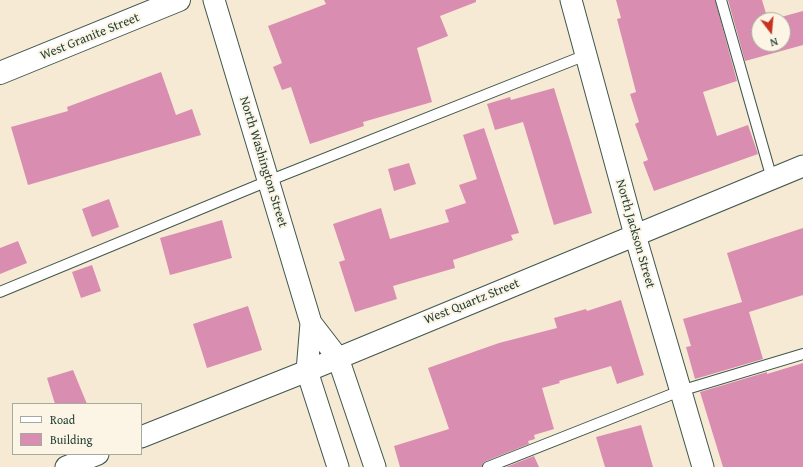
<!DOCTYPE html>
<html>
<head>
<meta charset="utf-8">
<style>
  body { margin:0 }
  #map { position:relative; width:803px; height:467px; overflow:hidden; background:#f7ead4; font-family:"Gentium Book Plus",serif }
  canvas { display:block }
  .legend { position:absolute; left:12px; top:403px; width:130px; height:52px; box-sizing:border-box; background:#fcf5e5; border:1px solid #a4ab9e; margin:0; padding:5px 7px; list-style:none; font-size:12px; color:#1f3d34 }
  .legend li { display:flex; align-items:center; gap:8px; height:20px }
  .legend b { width:20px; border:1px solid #a4ab9e }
  .north { position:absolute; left:751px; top:12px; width:40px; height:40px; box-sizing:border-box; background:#fcf5e5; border:1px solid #a4ab9e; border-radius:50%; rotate:164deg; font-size:11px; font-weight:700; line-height:16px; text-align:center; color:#1f3d34 }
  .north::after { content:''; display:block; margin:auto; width:14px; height:18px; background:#c8321e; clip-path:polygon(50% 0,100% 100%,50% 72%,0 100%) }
</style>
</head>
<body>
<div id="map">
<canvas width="803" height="467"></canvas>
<ul class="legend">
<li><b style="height:5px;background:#fff"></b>Road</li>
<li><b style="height:11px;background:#d98db0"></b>Building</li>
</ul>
<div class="north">N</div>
</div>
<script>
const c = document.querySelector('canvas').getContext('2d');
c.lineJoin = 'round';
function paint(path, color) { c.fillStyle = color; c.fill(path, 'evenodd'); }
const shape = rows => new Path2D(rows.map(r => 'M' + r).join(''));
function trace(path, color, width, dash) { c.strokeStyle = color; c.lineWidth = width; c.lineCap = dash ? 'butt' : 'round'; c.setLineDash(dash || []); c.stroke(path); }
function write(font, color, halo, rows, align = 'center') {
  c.font = font + ' "Gentium Book Plus",serif'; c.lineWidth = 4; c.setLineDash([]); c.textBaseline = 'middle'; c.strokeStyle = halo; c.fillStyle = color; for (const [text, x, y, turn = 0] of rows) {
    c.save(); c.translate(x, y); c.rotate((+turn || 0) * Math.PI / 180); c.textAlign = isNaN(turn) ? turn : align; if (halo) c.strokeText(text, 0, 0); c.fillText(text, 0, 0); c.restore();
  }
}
paint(shape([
  [324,0,476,0,476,2,440,16,448,36,417,48,432,102,363,122,364,126,310,144,291,87,282,90,273,67,282,63,268,26,326,4],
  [616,0,715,0,737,81,703,92,717,136,748,125,758,154,654,191,643,162,648,160,635,124,639,122,630,94,636,92,617,19,621,18],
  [728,0,762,0,768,20,759,20,759,44,783,44,783,20,770,20,803,11,803,45,745,61],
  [161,72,176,115,192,109,201,135,28,185,11,127,68,111,67,107],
  [554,88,592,213,554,225,523,122,495,130,487,104,510,97,511,100],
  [484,128,519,233,511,235,513,240,453,260,455,268,393,286,397,299,355,312,339,262,345,260,333,224,381,208,390,239,449,222,445,210,466,203,459,185,477,179,463,135],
  [409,163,416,184,394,191,388,169],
  [109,199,119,227,92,237,82,209],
  [222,220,232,258,170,275,160,238],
  [803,228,803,295,749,312,763,359,695,379,686,347,691,346,683,319,742,302,727,253],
  [18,241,27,263,0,274,0,248],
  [92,265,101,291,81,298,72,272],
  [621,300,644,375,617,384,611,366,559,381,560,383,542,388,554,429,534,435,535,439,528,441,529,444,486,461,483,463,482,467,400,467,394,446,449,429,428,368,499,343,557,328,554,318,586,309,587,311],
  [248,306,262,350,207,368,193,324],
  [803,363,803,467,723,467,700,392,767,372,767,374],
  [73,370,87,404,55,404,47,378],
  [641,425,653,467,605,467,596,437],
  [534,456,539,467,506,467]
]), '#d98db0');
const service = shape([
  [721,0,772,179],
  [0,292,268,181,586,55],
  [488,467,680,391,803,354]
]);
const minor = shape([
  [214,0,311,323,338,358,375,467],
  [571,0,635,235,703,467],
  [311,323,307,371,338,467],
  [141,437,307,371,803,166],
  [66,467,98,454]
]);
const tertiary = shape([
  [0,73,179,0]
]);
trace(service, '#3f574c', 12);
trace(minor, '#3f574c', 23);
trace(tertiary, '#3f574c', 24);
trace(service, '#fff', 10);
trace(minor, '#fff', 21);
trace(tertiary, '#fff', 22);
write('13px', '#1f3d34', '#fcf5e5', [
  ["West Granite Street",90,37,-22],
  ["North Washington Street",263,162,73],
  ["North Jackson Street",635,234,74],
  ["West Quartz Street",472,302,-22]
]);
</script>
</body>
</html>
